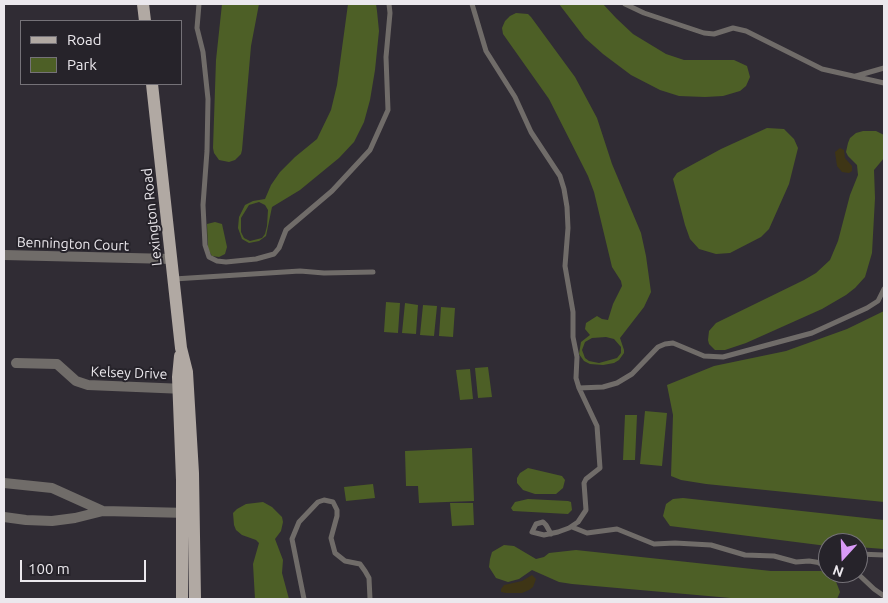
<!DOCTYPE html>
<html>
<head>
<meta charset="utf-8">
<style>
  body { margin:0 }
  #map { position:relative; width:888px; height:603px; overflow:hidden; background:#302c34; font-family:Ubuntu,sans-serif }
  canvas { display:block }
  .frame { position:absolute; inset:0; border:5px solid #ebe8ed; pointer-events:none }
  .legend { position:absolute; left:20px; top:20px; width:162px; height:65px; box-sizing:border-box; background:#26232a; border:1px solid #757278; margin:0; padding:6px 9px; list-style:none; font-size:15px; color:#ebe8ed }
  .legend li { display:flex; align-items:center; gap:10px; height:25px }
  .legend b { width:25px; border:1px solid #757278 }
  .north { position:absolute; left:818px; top:533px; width:50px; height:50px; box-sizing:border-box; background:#26232a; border:1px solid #757278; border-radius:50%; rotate:200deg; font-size:14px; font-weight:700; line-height:20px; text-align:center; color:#ebe8ed }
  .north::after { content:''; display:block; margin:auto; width:18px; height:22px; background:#d99af7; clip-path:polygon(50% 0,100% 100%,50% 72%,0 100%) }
  .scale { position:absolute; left:20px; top:560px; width:126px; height:22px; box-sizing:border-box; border:2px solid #ebe8ed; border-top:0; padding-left:6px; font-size:15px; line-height:18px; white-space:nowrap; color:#ebe8ed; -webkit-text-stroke:4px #26232a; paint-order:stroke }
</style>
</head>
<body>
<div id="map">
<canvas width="888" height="603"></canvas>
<div class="frame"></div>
<ul class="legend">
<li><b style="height:6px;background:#b1a9a3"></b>Road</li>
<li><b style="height:14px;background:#4d5f26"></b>Park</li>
</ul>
<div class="north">N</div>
<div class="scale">100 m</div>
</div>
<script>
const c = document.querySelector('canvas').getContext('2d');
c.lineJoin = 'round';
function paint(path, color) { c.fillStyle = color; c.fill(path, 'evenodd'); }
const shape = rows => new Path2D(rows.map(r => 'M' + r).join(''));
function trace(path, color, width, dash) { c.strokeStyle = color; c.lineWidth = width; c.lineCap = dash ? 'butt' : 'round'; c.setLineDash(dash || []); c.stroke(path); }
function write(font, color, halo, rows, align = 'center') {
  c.font = font + ' Ubuntu,sans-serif'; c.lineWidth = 4; c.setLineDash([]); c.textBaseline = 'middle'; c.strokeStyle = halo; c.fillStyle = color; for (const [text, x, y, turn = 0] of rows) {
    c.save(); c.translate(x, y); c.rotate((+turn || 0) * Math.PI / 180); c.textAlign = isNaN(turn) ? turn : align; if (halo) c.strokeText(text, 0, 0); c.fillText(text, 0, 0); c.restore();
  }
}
paint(shape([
  [222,4,259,4,251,46,242,150,241,154,235,160,229,162,219,160,214,153,213,148,216,60],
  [348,4,376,4,377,11,379,31,375,70,370,100,364,122,354,142,339,158,300,190,272,207,266,236,259,241,249,243,242,239,238,228,239,217,245,205,253,201,265,199,271,185,280,172,295,157,317,139,331,110,337,85],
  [259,202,265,205,268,210,267,226,265,234,262,238,250,241,244,238,241,232,241,218,249,205],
  [559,4,603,4,616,18,633,34,666,54,684,60,734,60,747,66,750,77,746,86,740,91,723,96,705,97,679,96,660,90,631,75,603,54,585,38],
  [516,13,528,14,531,17,575,77,597,118,612,164,641,233,646,256,651,292,644,307,620,338,624,350,624,353,619,360,614,363,603,365,590,364,584,361,579,354,581,342,590,335,585,329,586,323,597,316,602,319,608,320,613,304,622,286,621,281,612,267,594,192,588,176,549,99,503,34,502,28,505,21,510,16],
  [606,337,614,339,621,347,621,353,617,358,599,363,589,361,585,358,582,350,585,342,592,338],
  [767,128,784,129,794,139,798,148,789,184,769,229,761,237,730,253,716,254,699,249,690,239,685,225,673,179,677,173,721,149],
  [863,131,876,131,884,135,884,158,874,170,875,198,872,253,865,277,855,288,846,295,822,309,746,343,725,350,715,350,709,344,708,340,709,331,716,323,804,280,816,273,830,260,838,241,850,195,858,175,857,165,848,156,846,152,848,143,850,138,856,133],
  [215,222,222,224,227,247,225,254,219,257,212,256,208,249,207,224],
  [386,302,400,303,398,333,384,332],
  [405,303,418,305,416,334,402,333],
  [423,305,437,306,434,336,420,335],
  [441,307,455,308,453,337,439,336],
  [884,311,884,502,706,484,681,480,671,476,673,415,667,385,714,366,786,351,847,329],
  [488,367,492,397,478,398,475,368],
  [470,369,473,399,460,400,456,370],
  [645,411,667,413,662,466,640,464],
  [625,415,637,415,635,460,623,460],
  [472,448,474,501,419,503,418,486,406,486,405,451],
  [528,468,562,476,565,480,563,488,556,494,535,494,523,490,517,483,517,478,520,473],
  [373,484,375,498,346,501,344,487],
  [683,498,884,520,884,549,858,547,858,543,828,543,827,546,670,526,663,516,666,504,673,499],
  [528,499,568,501,571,502,572,510,568,514,513,511,511,508,515,502],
  [263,502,272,507,282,517,283,522,281,531,275,539,283,560,282,573,289,599,255,599,253,564,259,543,256,540,242,535,236,530,234,525,233,513,237,509,246,504],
  [450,503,473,503,474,525,452,526],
  [504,545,514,546,536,559,544,557,549,553,576,550,771,571,821,571,825,572,835,579,840,592,837,599,742,599,572,584,559,582,532,570,519,579,508,582,496,578,489,567,490,559,492,552]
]), '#4d5f26');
paint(shape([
  [840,148,844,150,845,158,852,166,852,171,849,173,842,172,837,166,835,152],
  [532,575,536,579,533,587,529,590,522,593,506,593,501,592,501,589,504,585,522,581]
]), '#3e3515');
trace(shape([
  [199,4,197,28,203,52,208,99,207,151,203,205,205,245,209,257,217,261,226,262,256,259,274,254,279,248,286,230,332,191,370,150,388,110,386,57,390,13,389,4],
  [472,4,486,51,515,97,531,132,560,176,564,189,567,207,568,228,565,266,573,312,573,337,577,357,576,378,579,388],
  [625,4,644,13,704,33,714,34,733,28,746,31,822,69,884,83],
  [856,76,884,68],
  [174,279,300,271,324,273,373,272],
  [572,527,587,533,617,529,654,544,675,543,711,545,745,555,774,556,796,562,809,561,828,564],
  [551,534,546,525,543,522,536,524,532,532,544,535,558,532,569,528,578,522,586,510,584,483,586,479,600,468,597,426,579,388,603,387,617,383,632,374,658,347,665,344,673,343,704,356,723,357,812,333,867,308,878,301,884,289],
  [858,554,884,555],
  [819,563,828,554],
  [857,573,874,589,884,596],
  [304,599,292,539,299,522,318,502,324,500,333,502,337,510,337,516,331,538,335,553,345,561,360,564,365,571,369,578,370,599]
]), '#706c69', 5);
trace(shape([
  [4,255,172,259],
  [16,363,57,364,76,381,88,385,185,389],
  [4,483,52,488,103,511,189,513],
  [4,517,26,520,52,521,75,518,103,511]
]), '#706c69', 10);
trace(shape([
  [143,4,145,21],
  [152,84,181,348,187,372,193,473,195,599],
  [180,356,178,377,182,480,182,599]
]), '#b1a9a3', 12);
write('14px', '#ebe8ed', '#26232a', [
  ["Lexington Road",152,217,-96],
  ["Bennington Court",73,244,2],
  ["Kelsey Drive",129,373,2]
]);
</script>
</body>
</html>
